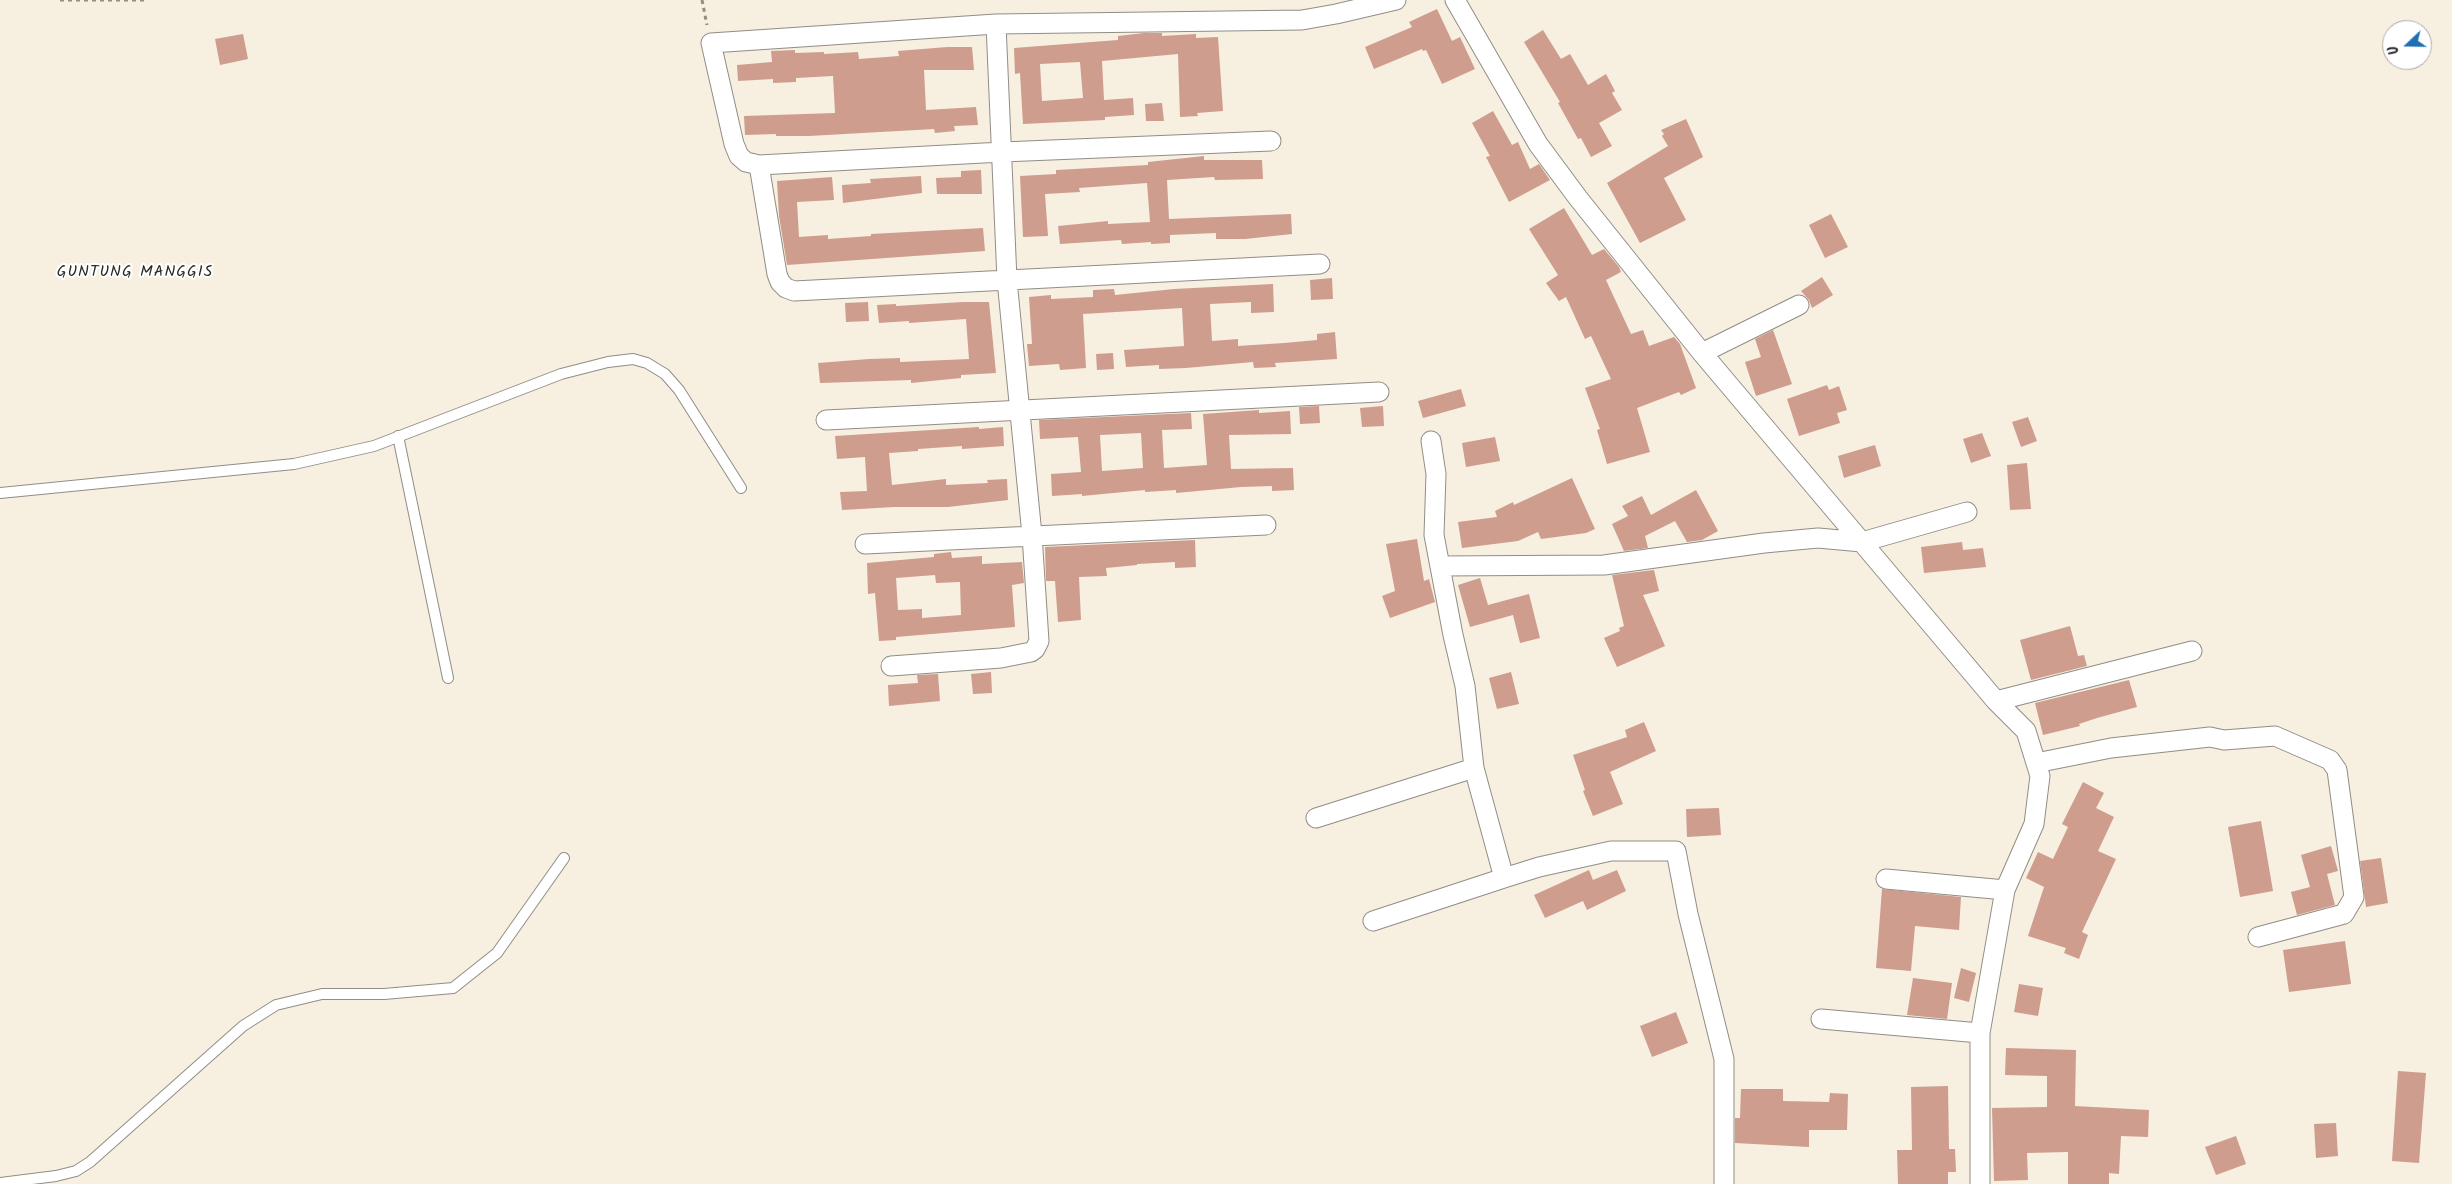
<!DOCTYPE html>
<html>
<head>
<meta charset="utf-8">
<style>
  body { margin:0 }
  #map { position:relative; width:2452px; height:1184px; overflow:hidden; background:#f7efe0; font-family:Kalam,sans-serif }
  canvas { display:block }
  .north { position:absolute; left:2382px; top:20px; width:50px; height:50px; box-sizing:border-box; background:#fff; border:1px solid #aaa; border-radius:50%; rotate:249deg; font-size:14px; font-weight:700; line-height:20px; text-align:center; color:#2b2b2b }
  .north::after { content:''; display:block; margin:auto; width:18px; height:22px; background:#1f6fb2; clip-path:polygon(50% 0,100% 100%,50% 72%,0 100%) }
</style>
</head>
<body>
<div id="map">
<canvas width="2452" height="1184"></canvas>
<div class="north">U</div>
</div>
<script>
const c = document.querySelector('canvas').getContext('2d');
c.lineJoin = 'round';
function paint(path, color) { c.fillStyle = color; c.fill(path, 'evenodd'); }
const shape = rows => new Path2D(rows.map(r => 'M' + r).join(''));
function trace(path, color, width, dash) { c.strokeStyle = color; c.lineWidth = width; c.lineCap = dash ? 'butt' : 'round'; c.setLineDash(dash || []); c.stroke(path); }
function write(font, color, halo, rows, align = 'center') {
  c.font = font + ' Kalam,sans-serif'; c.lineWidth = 4; c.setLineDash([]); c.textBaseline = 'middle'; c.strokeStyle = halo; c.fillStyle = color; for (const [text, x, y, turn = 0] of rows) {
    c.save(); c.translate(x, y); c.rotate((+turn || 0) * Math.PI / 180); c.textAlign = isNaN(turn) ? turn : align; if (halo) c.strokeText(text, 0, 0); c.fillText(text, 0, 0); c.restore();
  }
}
paint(shape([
  [1437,9,1452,41,1460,37,1475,69,1442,84,1426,50,1423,51,1422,49,1374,69,1365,47,1412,27,1409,22],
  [1543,30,1561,59,1570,54,1588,85,1606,74,1615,91,1612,93,1622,110,1599,123,1612,146,1591,157,1581,138,1578,139,1558,103,1560,102,1524,42],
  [1144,33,1162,33,1162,36,1196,34,1196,38,1218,37,1223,111,1197,113,1198,116,1180,117,1178,54,1102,61,1104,100,1133,98,1134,115,1105,117,1105,120,1023,124,1020,73,1015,74,1014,48,1118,40,1118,36],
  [1080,62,1083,98,1042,101,1040,64],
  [243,34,248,59,220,65,215,39],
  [947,47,972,47,974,70,924,70,926,110,976,107,978,125,954,126,955,131,935,133,934,129,809,136,776,136,776,134,745,135,744,116,835,113,833,76,796,78,796,82,773,83,773,79,738,81,737,65,772,62,771,51,795,50,795,53,824,52,824,54,858,52,859,59,899,56,898,51],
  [1162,103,1164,121,1146,121,1145,104],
  [1493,111,1512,145,1518,142,1530,169,1539,164,1550,180,1509,202,1486,157,1490,156,1472,123],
  [1686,119,1703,157,1664,178,1686,220,1640,243,1607,183,1668,146,1662,136,1664,134,1661,130],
  [1204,156,1204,160,1262,160,1263,179,1215,180,1214,177,1167,180,1169,219,1291,214,1292,234,1245,239,1216,239,1216,233,1170,235,1170,243,1151,244,1151,242,1122,244,1121,240,1060,244,1058,226,1108,221,1108,224,1150,222,1147,183,1079,188,1080,192,1045,194,1048,236,1023,237,1020,176,1056,174,1056,170,1148,165,1148,162],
  [981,170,982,194,937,194,936,178,961,177,961,171],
  [921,176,922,193,843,203,842,185,871,183,870,179],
  [832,177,834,200,797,202,799,237,828,235,828,239,871,236,871,234,983,228,985,251,787,265,779,216,777,181],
  [1564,208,1592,255,1604,249,1619,267,1621,272,1606,280,1631,334,1643,330,1649,346,1674,337,1680,344,1696,388,1681,395,1679,392,1637,408,1650,452,1607,464,1597,430,1600,429,1585,388,1611,379,1591,336,1585,339,1566,297,1559,301,1546,283,1558,275,1529,229],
  [1831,214,1848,247,1825,258,1809,225],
  [1822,277,1833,295,1812,308,1809,300,1801,291],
  [1332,278,1333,299,1311,300,1310,280],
  [1273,284,1274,312,1251,313,1251,302,1210,304,1212,341,1238,339,1238,346,1284,343,1317,340,1317,334,1335,332,1337,359,1275,363,1276,367,1254,368,1253,362,1186,368,1159,369,1159,365,1126,367,1124,350,1184,346,1182,308,1083,314,1086,368,1060,370,1059,364,1029,366,1027,344,1032,344,1029,297,1051,295,1051,299,1093,297,1093,290,1114,289,1115,295,1174,289],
  [868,302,869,321,846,322,845,303],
  [963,302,989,302,996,373,961,375,961,378,911,383,911,380,820,383,818,363,869,359,900,358,900,362,969,359,966,319,909,323,909,321,879,323,877,305,896,304,896,306],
  [1773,330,1792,384,1756,396,1745,362,1761,357,1755,339],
  [1113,353,1114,369,1097,370,1096,354],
  [1827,385,1829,390,1839,386,1847,410,1837,413,1840,423,1799,436,1787,399],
  [1461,389,1466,406,1423,418,1418,401],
  [1319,406,1320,423,1300,424,1299,407],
  [1383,406,1384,426,1362,427,1360,408],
  [1259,410,1259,413,1290,411,1291,434,1229,435,1231,469,1293,468,1294,490,1272,491,1272,486,1241,487,1176,493,1176,490,1145,492,1145,490,1082,496,1082,494,1052,496,1051,474,1081,472,1078,437,1040,439,1039,420,1191,413,1192,429,1162,430,1164,468,1207,465,1203,414],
  [1141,433,1143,468,1102,471,1100,435],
  [2028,417,2037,441,2021,447,2012,422],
  [979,427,979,429,1003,427,1004,446,962,449,962,446,918,449,918,451,889,453,892,485,946,479,946,485,988,483,987,480,1007,479,1008,500,948,507,894,507,842,510,840,492,867,491,865,457,837,459,835,436],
  [1982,433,1991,456,1971,463,1963,439],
  [1495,437,1500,461,1466,467,1462,443],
  [1875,445,1881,466,1844,478,1838,456],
  [2027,463,2031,509,2010,510,2007,465],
  [1572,478,1595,529,1586,533,1541,539,1538,532,1518,541,1462,548,1458,522,1497,517,1495,511,1513,502,1514,505],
  [1696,490,1718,531,1702,540,1687,542,1675,521,1645,536,1648,548,1624,551,1612,524,1628,516,1622,506,1642,496,1651,515],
  [1417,539,1424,581,1429,579,1435,602,1390,618,1382,596,1395,591,1386,544],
  [1195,540,1196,567,1175,568,1175,562,1137,564,1137,565,1106,568,1107,576,1079,577,1081,620,1058,622,1055,581,1046,581,1045,547],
  [1962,542,1963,550,1983,548,1986,567,1924,573,1921,547],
  [951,552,952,558,982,556,982,564,1022,562,1024,583,1012,585,1015,627,896,637,896,640,879,641,875,593,868,594,867,563,934,557,934,554],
  [935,575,936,583,960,582,961,615,922,618,922,609,898,610,896,578],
  [1654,570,1659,591,1643,595,1665,646,1617,667,1604,638,1620,631,1619,628,1624,626,1612,575],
  [1480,578,1488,605,1529,594,1540,638,1520,643,1513,615,1470,627,1458,585],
  [2070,626,2078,656,2084,655,2087,666,2031,680,2020,640],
  [991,672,992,693,973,694,971,674],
  [1511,672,1519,704,1497,709,1489,678],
  [938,674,940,701,889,706,888,685,918,683,917,675],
  [2129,680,2137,707,2097,718,2079,724,2080,726,2043,735,2035,703],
  [1644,722,1656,751,1610,772,1623,804,1593,816,1583,791,1585,790,1573,755,1627,737,1625,730],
  [2083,782,2104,793,2096,808,2114,817,2098,851,2116,859,2082,932,2088,935,2079,959,2064,953,2066,948,2028,936,2044,887,2026,878,2038,852,2053,859,2068,827,2062,824],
  [1719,808,1721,835,1687,837,1686,809],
  [2261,821,2273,891,2240,897,2228,827],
  [2331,846,2338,871,2327,874,2335,905,2297,915,2291,892,2310,887,2301,855],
  [2381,858,2388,903,2366,907,2360,861],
  [1589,870,1593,880,1617,870,1626,891,1587,910,1583,901,1545,918,1534,895],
  [1882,889,1961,897,1959,930,1915,926,1911,971,1876,968],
  [2345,941,2351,984,2289,992,2283,950],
  [1961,968,1976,973,1969,1002,1954,998],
  [1913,978,1952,983,1947,1019,1907,1015],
  [2019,984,2043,988,2038,1016,2014,1012],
  [1676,1012,1688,1043,1652,1057,1640,1026],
  [2006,1048,2076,1050,2075,1106,2149,1110,2148,1137,2121,1136,2119,1174,2109,1173,2109,1184,2068,1184,2068,1152,2027,1153,2028,1180,1994,1181,1992,1108,2047,1107,2047,1076,2005,1075],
  [2398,1071,2426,1073,2419,1163,2392,1161],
  [1948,1086,1949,1149,1955,1149,1956,1172,1948,1172,1948,1184,1898,1184,1897,1150,1912,1150,1911,1087],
  [1741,1089,1783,1089,1783,1101,1829,1102,1830,1093,1848,1094,1847,1130,1809,1130,1809,1147,1735,1143,1735,1118,1740,1118],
  [2336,1123,2338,1156,2316,1158,2314,1124],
  [2236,1136,2246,1164,2216,1175,2205,1147]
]), '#ce9d8e');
const service = shape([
  [398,436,448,678],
  [0,493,294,464,374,446,561,374,608,362,633,359,647,363,665,374,679,390,741,488],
  [0,1183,56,1176,76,1171,90,1162,243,1026,276,1005,322,994,384,994,453,988,497,953,564,858]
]);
const minor = shape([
  [1455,0,1538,144,1578,198,1702,353,1996,701,2026,731,2040,776,2034,824,2005,890,1980,1033,1980,1184],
  [1271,141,1002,152,759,165,746,162,739,156,734,144,711,43,996,24,1302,20,1336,14,1396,0],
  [759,165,777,274,780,282,786,288,794,291,1320,264],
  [1702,353,1799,305],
  [826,420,1379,392],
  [1431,441,1436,474,1434,535,1453,635,1465,686,1474,768,1504,878,1539,867,1611,851,1676,851,1688,914,1724,1059,1724,1184],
  [865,544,1266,525],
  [1440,566,1604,565,1764,543,1818,538,1862,542,1967,512],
  [891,666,1001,658,1031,652,1035,649,1039,641,1032,535,1007,280,996,24],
  [1996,701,2192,651],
  [2036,763,2111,748,2210,737,2224,740,2275,736,2330,760,2337,770,2354,897,2344,914,2258,937],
  [1316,818,1474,768],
  [1886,879,2005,890],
  [1373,921,1504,878],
  [1821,1019,1980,1033]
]);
trace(service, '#918d86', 12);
trace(minor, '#918d86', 21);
trace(shape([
  [60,0,146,0],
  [702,0,707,25]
]), '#918d86', 3, [4, 4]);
trace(service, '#fff', 10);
trace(minor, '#fff', 19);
c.letterSpacing = '1px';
write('16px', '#2b2b2b', '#fff', [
  ["GUNTUNG MANGGIS",135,273]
]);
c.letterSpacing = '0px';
</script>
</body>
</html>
